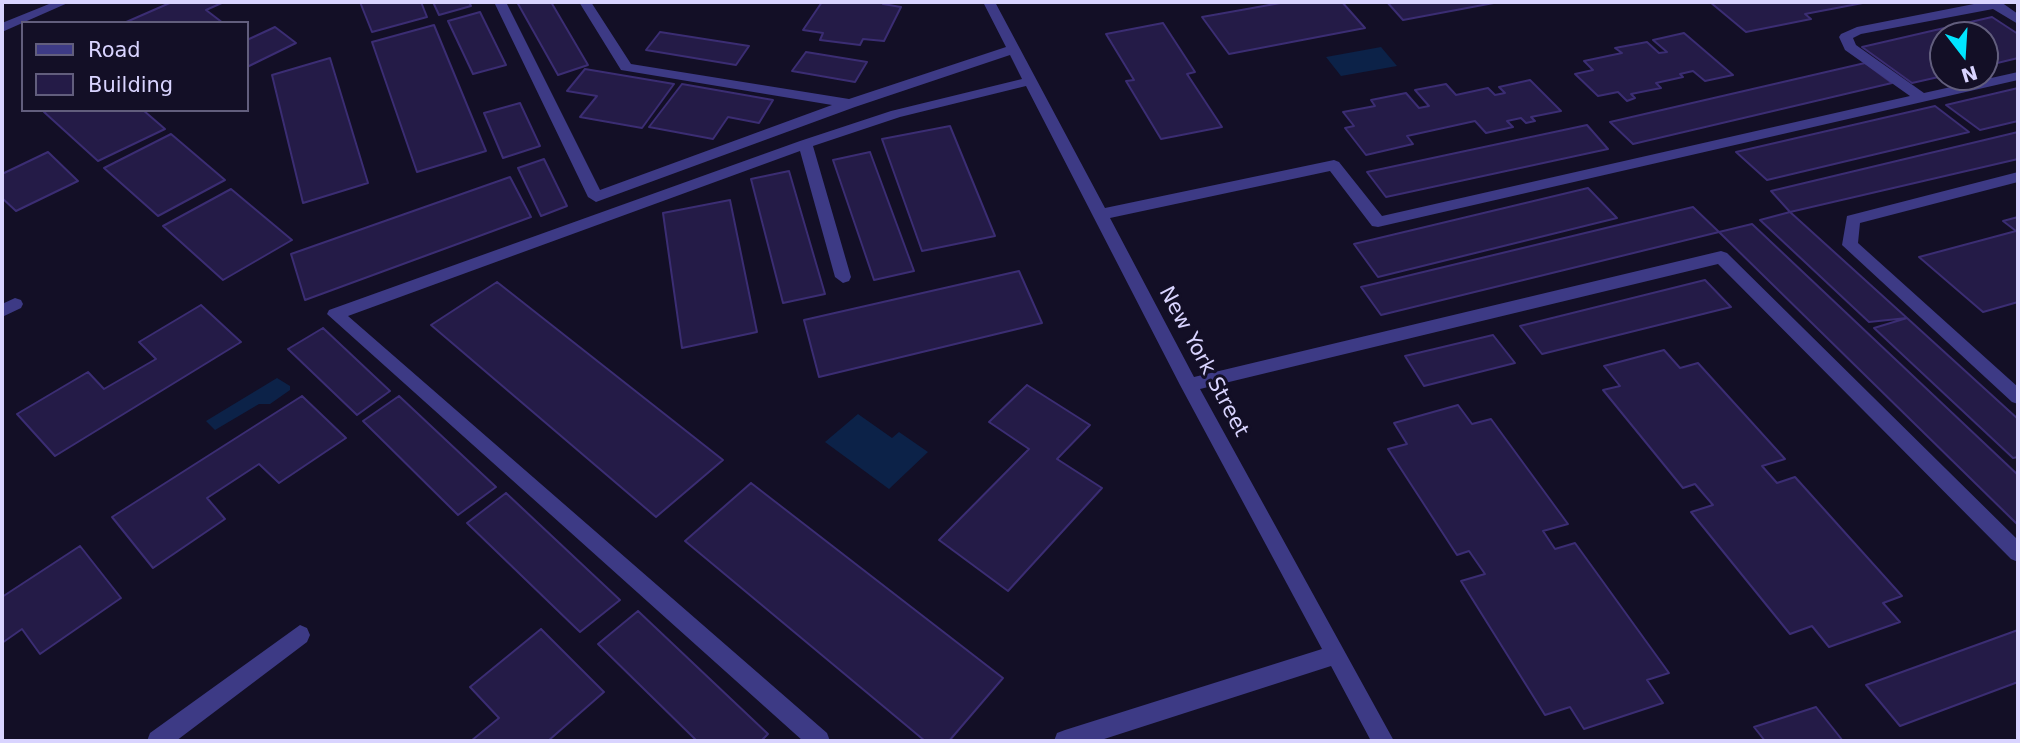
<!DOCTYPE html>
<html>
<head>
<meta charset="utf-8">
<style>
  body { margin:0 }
  #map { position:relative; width:2020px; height:743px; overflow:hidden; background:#130f26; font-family:"DejaVu Sans",sans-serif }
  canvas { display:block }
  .frame { position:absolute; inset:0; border:4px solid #d9d4ff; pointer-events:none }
  .legend { position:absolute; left:21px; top:21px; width:228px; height:91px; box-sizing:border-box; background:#130f26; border:2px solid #625e7d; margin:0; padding:9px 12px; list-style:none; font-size:21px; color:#d9d4ff }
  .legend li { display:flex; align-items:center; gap:14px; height:35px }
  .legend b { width:35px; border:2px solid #625e7d }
  .north { position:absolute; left:1929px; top:21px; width:70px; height:70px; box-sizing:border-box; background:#130f26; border:2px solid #625e7d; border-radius:50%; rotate:163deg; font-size:19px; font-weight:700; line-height:28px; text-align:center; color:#d9d4ff }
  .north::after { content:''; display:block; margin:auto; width:24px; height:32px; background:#00e5ff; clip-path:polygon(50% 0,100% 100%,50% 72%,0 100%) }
</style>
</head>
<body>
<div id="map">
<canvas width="2020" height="743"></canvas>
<div class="frame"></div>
<ul class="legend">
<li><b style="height:9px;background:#3d3a85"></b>Road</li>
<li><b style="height:19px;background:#241b47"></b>Building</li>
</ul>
<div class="north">N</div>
</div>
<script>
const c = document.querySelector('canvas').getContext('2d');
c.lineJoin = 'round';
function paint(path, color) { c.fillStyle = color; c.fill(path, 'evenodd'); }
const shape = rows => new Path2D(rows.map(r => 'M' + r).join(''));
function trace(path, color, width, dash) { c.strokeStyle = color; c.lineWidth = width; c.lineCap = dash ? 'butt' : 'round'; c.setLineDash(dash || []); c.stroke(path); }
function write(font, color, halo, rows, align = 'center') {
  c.font = font + ' "DejaVu Sans",sans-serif'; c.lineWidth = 6; c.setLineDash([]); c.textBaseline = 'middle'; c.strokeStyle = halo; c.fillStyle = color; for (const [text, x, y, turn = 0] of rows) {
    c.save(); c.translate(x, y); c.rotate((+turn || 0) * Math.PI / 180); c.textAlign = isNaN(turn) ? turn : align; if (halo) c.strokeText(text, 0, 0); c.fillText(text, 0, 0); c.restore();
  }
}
paint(shape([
  [1381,47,1397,66,1341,76,1326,57],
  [277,378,290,386,290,390,270,404,259,404,215,430,206,421],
  [858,414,892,438,899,432,928,452,889,489,825,442]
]), '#0c2248');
const building = shape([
  [172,2,224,2,206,10,223,23,124,23,172,2],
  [360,2,421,2,427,17,372,32,360,2],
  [433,2,469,2,471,6,439,15,433,2],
  [517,2,551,2,588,65,558,75,517,2],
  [822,2,885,2,883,4,901,7,884,41,863,39,860,45,820,40,823,33,803,30,822,2],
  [1286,2,1342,2,1365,28,1229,54,1202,17,1286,2],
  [1387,2,1499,2,1403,20,1387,2],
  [1710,2,1868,2,1805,14,1811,19,1746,32,1710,2],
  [480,12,506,65,473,74,448,21,480,12],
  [1992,17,2018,34,2018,58,1985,66,1985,35,1943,35,1943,76,1912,83,1862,47,1992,17],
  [1163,23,1195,72,1187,74,1222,127,1161,139,1126,81,1134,80,1106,34,1163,23],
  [434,25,486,151,417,172,372,42,434,25],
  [275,27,296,43,247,67,247,40,275,27],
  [660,32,749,46,736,65,646,50,660,32],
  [1684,33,1733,75,1705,81,1693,71,1680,74,1683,77,1656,83,1661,88,1631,94,1635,98,1627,101,1618,92,1598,96,1575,74,1593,70,1584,61,1622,53,1615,48,1647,42,1659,53,1667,52,1653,40,1684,33],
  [806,52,867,62,855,82,792,71,806,52],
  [330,58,368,183,303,203,272,75,330,58],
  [1865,63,1892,83,1633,144,1610,122,1865,63],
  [585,69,674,84,642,128,580,117,597,96,567,91,585,69],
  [1530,80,1561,111,1531,117,1535,121,1526,123,1521,118,1507,121,1513,127,1486,133,1475,121,1407,136,1413,144,1366,155,1345,128,1354,126,1343,112,1375,106,1371,100,1406,93,1419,108,1429,106,1415,90,1446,84,1456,95,1488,88,1495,95,1505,93,1499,87,1530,80],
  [682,84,773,100,759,123,728,117,713,139,649,127,682,84],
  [2018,88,2018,121,1980,130,1946,105,2018,88],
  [520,103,540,146,503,158,484,113,520,103],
  [1935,106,1969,132,1767,180,1736,152,1935,106],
  [49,110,143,110,165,129,98,161,44,112,49,110],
  [1587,125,1608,149,1386,197,1367,172,1587,125],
  [950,126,995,236,922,251,882,139,950,126],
  [2018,132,2018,159,1790,212,1771,191,2018,132],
  [171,134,225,180,158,216,104,168,171,134],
  [48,152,78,181,16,211,2,198,2,174,48,152],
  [870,152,914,271,874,280,833,160,870,152],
  [544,159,567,206,541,216,518,168,544,159],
  [789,171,825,294,783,303,751,179,789,171],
  [510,177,531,217,305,300,291,254,510,177],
  [1588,188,1617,218,1378,277,1354,244,1588,188],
  [231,189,292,240,223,280,163,226,231,189],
  [730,200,757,332,682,348,663,213,730,200],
  [1693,207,1719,232,1381,315,1361,287,1693,207],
  [1790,212,1907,318,1869,322,1760,220,1790,212],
  [2018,217,2018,302,1983,312,1919,257,2016,231,2003,221,2018,217],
  [1752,224,2018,475,2018,525,1719,232,1752,224],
  [1019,271,1042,323,819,377,804,320,1019,271],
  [1705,280,1731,307,1542,354,1520,326,1705,280],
  [497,282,723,460,656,517,431,325,497,282],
  [201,305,241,342,55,456,17,414,88,372,104,389,156,359,139,342,201,305],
  [1907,318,2018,419,2018,457,2013,458,1874,328,1907,318],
  [323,328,390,391,357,415,288,349,323,328],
  [1493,335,1515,363,1424,386,1405,356,1493,335],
  [1664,350,1680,368,1698,363,1785,459,1762,466,1777,483,1795,477,1902,596,1883,603,1900,622,1829,647,1812,626,1790,634,1691,512,1713,505,1695,484,1683,488,1603,390,1620,386,1604,366,1664,350],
  [1027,385,1090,425,1057,459,1102,488,1008,591,939,540,1029,449,989,422,1027,385],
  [302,396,346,438,279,483,259,464,207,498,225,519,153,568,112,517,302,396],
  [399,396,496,487,458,515,363,421,399,396],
  [1458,405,1472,424,1491,419,1568,524,1543,531,1555,549,1575,543,1669,673,1647,680,1663,703,1584,729,1570,707,1545,715,1461,581,1485,574,1469,551,1457,555,1388,449,1407,444,1394,423,1458,405],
  [751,483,1003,678,949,741,925,741,685,541,751,483],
  [506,493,620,600,580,632,467,523,506,493],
  [80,546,121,598,40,654,22,629,2,643,2,597,80,546],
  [638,611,768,734,761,741,697,741,598,644,638,611],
  [541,629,604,692,548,741,471,741,499,718,470,687,541,629],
  [2018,630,2018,682,1900,726,1866,685,2018,630],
  [1816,707,1843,741,1765,741,1754,727,1816,707]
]);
paint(building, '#241b47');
trace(building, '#3b2d73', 2);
paint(shape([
  [54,2,70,2,2,32,2,23,54,2],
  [494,2,506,2,600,190,832,105,621,70,579,2,591,2,631,64,849,99,1006,47,983,2,995,2,1105,208,1334,160,1339,162,1382,216,1910,96,1845,50,1839,37,1841,34,1857,27,1984,2,2001,2,2018,14,2018,24,1993,9,1861,34,1853,38,1856,45,1924,93,2018,72,2018,80,1378,227,1372,226,1330,171,1110,218,1194,377,1721,251,1727,253,2018,540,2018,562,2011,559,1718,264,1200,389,1394,741,1371,741,1331,666,1098,741,1054,741,1057,733,1065,730,1322,649,1180,385,1026,86,900,117,813,146,851,277,849,281,843,283,835,277,800,151,348,316,827,733,830,741,803,741,327,314,329,310,800,141,891,111,1022,79,1010,55,855,107,596,202,588,197,494,2],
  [2018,172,2018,182,1860,223,1858,243,2018,387,2018,404,2012,402,1842,245,1847,216,2018,172],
  [15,298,21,300,23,304,21,308,2,317,2,304,15,298],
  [300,625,307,628,310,635,307,642,176,741,147,741,150,733,300,625]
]), '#3d3a85');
write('21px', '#d9d4ff', '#130f26', [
  ["New York Street",1203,362,62]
]);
</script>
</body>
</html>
